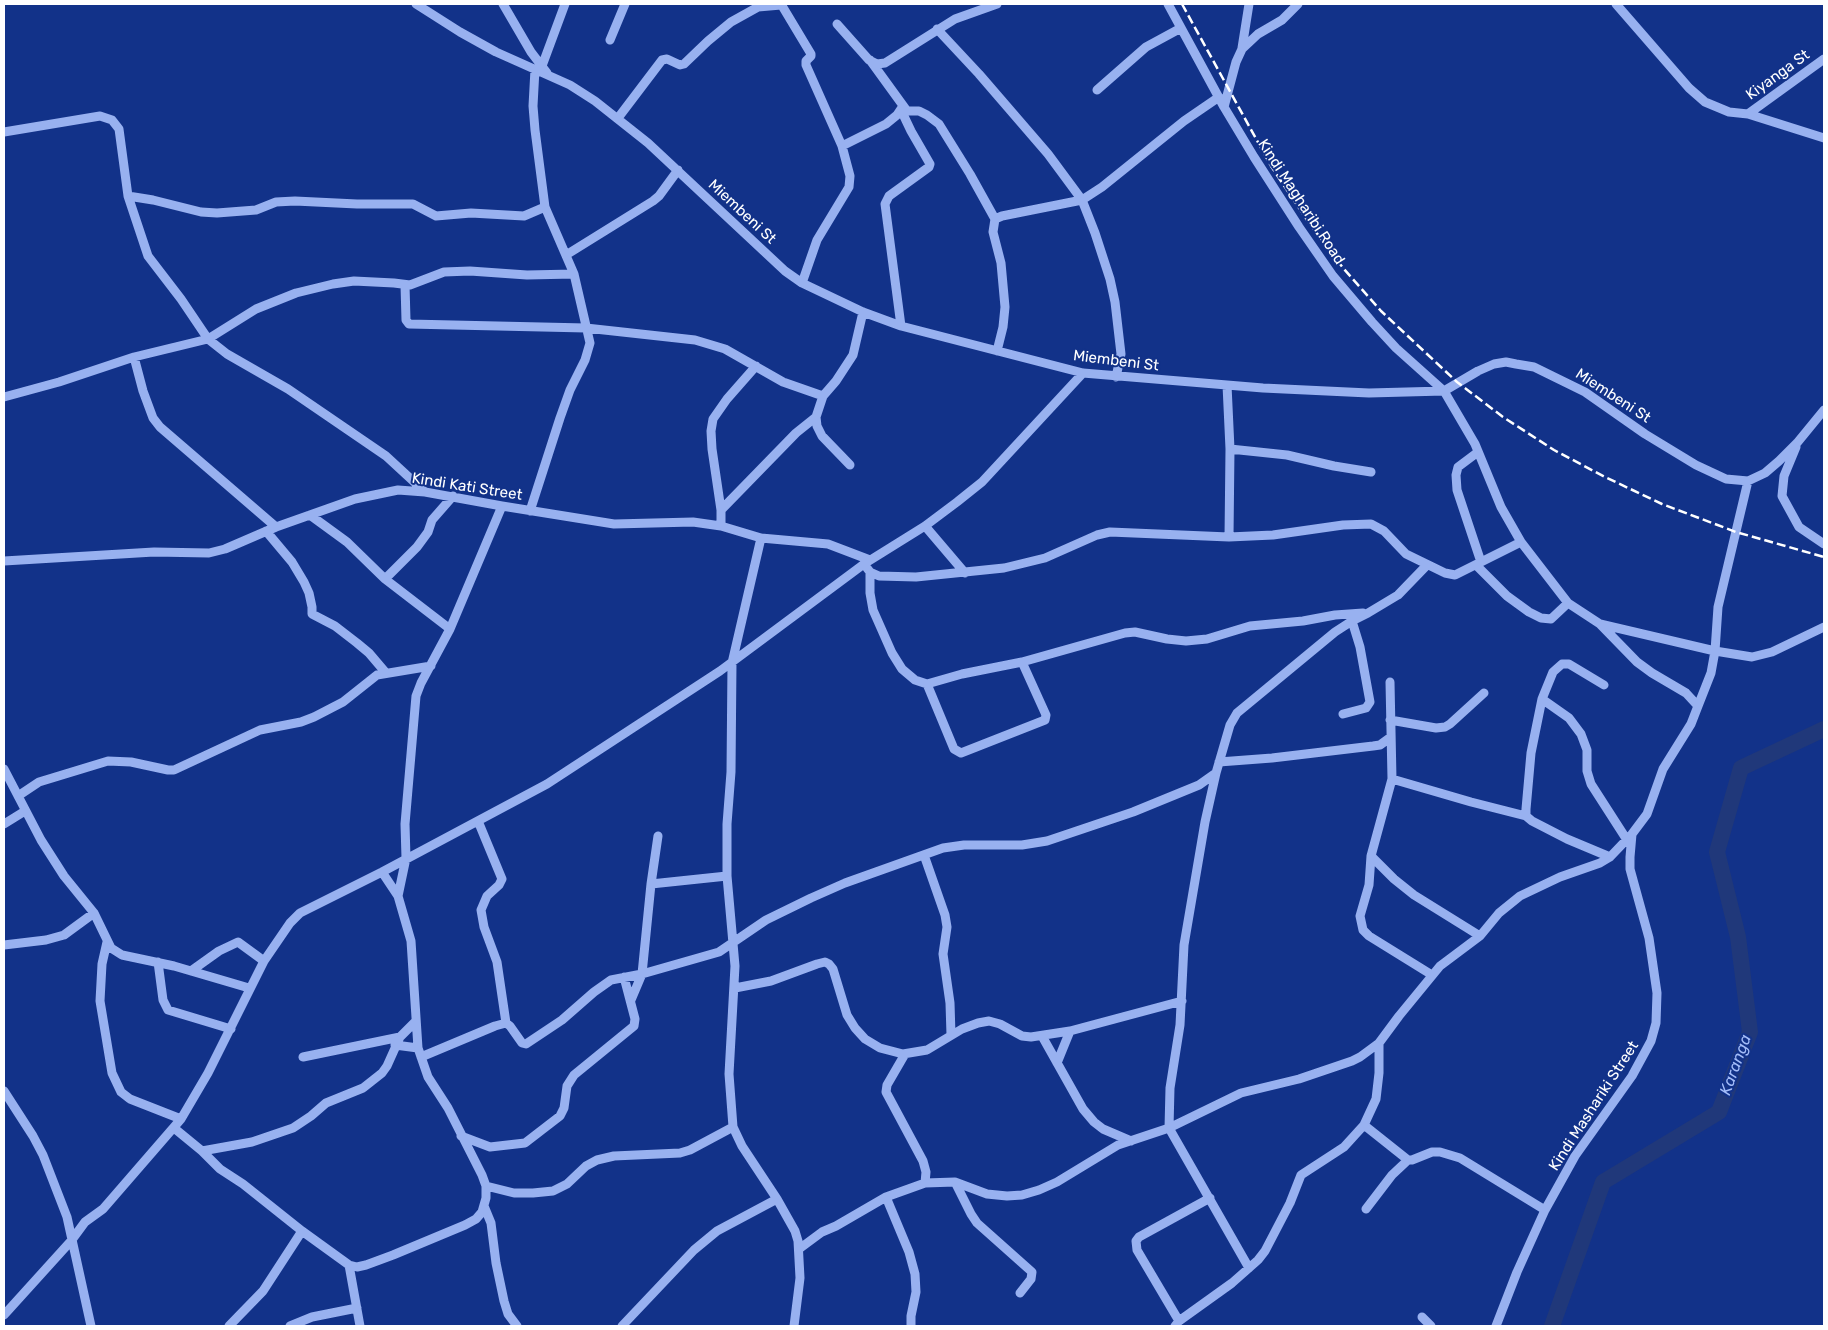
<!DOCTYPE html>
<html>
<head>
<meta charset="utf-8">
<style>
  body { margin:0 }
  #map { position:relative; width:1828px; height:1330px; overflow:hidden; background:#123289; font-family:Rubik,sans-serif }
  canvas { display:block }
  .frame { position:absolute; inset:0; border:5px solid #fff; pointer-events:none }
</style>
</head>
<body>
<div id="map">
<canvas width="1828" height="1330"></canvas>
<div class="frame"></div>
</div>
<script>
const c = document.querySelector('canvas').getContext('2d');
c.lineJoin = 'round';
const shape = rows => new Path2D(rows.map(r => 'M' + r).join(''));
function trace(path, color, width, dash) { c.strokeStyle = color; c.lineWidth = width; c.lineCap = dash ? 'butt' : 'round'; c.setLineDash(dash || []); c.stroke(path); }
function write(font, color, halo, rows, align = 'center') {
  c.font = font + ' Rubik,sans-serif'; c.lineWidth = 4; c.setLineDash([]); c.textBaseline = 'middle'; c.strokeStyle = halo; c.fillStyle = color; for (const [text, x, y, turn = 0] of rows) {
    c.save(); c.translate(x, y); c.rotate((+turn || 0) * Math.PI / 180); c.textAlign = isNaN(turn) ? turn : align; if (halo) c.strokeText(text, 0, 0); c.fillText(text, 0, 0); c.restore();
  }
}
trace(shape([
  [1552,1326,1603,1182,1719,1112,1750,1032,1738,937,1717,852,1741,768,1824,729]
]), '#20387a', 16);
trace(shape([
  [416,4,460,32,496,52,570,85,595,101,648,143,785,271,802,283,863,312,901,326,1083,373,1263,388,1369,393,1444,391,1478,371,1494,364,1506,362,1516,364,1534,367,1585,392,1645,434,1696,465,1726,479,1748,481,1765,473,1779,461,1797,443,1824,410],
  [503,4,531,52,547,73],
  [781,4,811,54,811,56,806,61,806,65,842,146,850,176,849,187,817,240,802,283],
  [1168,4,1224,107,1254,157,1299,227,1333,276,1372,322,1396,348,1444,391,1475,444,1501,507,1521,542,1568,603,1600,624,1715,651,1752,657,1772,652,1824,627],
  [1616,4,1689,88,1705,102,1729,112,1748,114,1824,138],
  [837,24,869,60,877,64,885,63,955,19,997,4],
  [937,29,979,74,1048,154,1082,200,1095,233,1110,279,1115,302,1121,354,1116,377],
  [610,40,625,4],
  [1242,48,1249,4],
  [870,60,907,111,919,111,927,115,939,124,970,174,995,219],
  [542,66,565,4],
  [1097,90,1146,47,1181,28],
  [1224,107,1236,62,1242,49,1258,34,1282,20,1298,4],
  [1748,114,1824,59],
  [618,118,662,60,667,59,680,65,684,64,708,41,731,22,758,7,781,5],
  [4,132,100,116,112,120,119,129,128,196,148,256,181,299,208,339,227,354,288,389,386,456,425,492],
  [842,146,886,124,897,115,903,106],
  [128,196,153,200,201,212,217,213,256,210,276,202,295,201,357,204,413,204,436,216,471,213,524,216,545,207],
  [566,255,653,201,659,196,678,170],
  [405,285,406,320,409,324,586,328,695,340,725,349,783,382,823,396],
  [901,326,885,204,889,196,929,167,930,164,911,131,901,110],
  [997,351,1003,327,1005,307,1001,263,993,232,995,219,1002,216,1082,200,1102,187,1184,121,1219,97],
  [134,357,143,391,153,418,160,427,276,527],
  [1227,385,1230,449,1229,537],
  [4,397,59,382,134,357,208,339,256,309,296,293,333,284,354,281,394,283,410,285,444,272,470,271,527,275,574,274],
  [1796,447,1784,476,1782,496,1799,527,1824,544],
  [1230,449,1287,455,1334,466,1371,472],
  [1478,452,1458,467,1456,475,1457,490,1481,562],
  [850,465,822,436,817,426,816,417,823,396,836,381,853,355,863,312],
  [721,510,796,433,816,417],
  [530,511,560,418,570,390,585,360,590,343,574,274,545,207,535,130,533,106,535,69],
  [310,515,347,542,385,579,450,629],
  [721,526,721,510,712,449,711,431,713,419,727,399,756,366],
  [925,526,965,573],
  [266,531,292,562,304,582,309,593,312,607,312,614,335,626,357,643,369,653,386,673],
  [761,538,732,663,731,772,727,824,727,876,735,966,729,1074,733,1127,742,1146,777,1199,795,1231,798,1241,800,1278,794,1326],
  [4,561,154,552,209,553,225,549,276,527,355,499,398,490,425,492,502,506,614,524,693,522,721,526,761,538,828,544,870,560],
  [864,564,870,572,879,576,916,577,1004,568,1045,558,1097,535,1110,532,1229,537,1273,535,1343,525,1371,524,1384,531,1406,554,1445,573,1455,575,1521,542],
  [1476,565,1507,596,1529,612,1541,618,1551,619,1568,603],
  [870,572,870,593,873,610,892,653,902,669,915,680,927,684,962,674,1022,662,1125,633,1135,632,1167,639,1186,641,1207,639,1250,626,1303,621,1335,615,1363,613],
  [385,579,417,547,428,532,432,520,453,496],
  [1390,682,1392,779,1371,856,1369,885,1360,916,1363,930,1369,936,1432,975],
  [927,684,954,749,961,753,1045,720,1046,715,1022,662],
  [1604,685,1569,664,1562,664,1553,672,1542,699,1531,753,1526,809,1526,816,1532,821,1567,839,1610,857],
  [1542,699,1569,718,1581,734,1587,750,1587,771,1591,784,1627,840],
  [1698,706,1711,673,1715,651,1718,607,1748,481],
  [1343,714,1366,708,1370,702,1360,647,1352,621],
  [1390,720,1436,728,1445,727,1450,724,1484,693],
  [1219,762,1272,758,1373,746,1380,745,1391,737],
  [4,769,41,840,64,876,94,913,111,948,122,955,174,966,249,988],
  [1216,773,1205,822,1184,945,1180,1025,1170,1088,1169,1128,1249,1268],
  [1392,779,1471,802,1526,816],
  [18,796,39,782,108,761,131,762,168,770,174,770,260,730,301,722,314,717,343,702,377,675,431,666],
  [478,821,502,879,499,885,487,896,481,910,484,927,497,962,506,1023],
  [4,824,25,811],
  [924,855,945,915,947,927,943,954,950,1003,951,1035],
  [1371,856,1394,879,1414,895,1480,936],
  [382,872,398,896],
  [651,884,727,876],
  [107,942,102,964,100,1001,112,1073,121,1092,130,1099,181,1119],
  [4,945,46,940,64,935,94,913],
  [158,962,163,1000,168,1010,231,1029],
  [191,971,219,951,238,942,264,961],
  [735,988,771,981,817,964,825,962,829,964,833,969,847,1015,855,1028,865,1039,880,1048,903,1054,927,1050,962,1029,978,1023,989,1021,1000,1024,1022,1036,1031,1037,1070,1031,1182,1001],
  [631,1000,642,974,651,884,658,836],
  [1042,1036,1083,1109,1094,1122,1103,1129,1131,1141],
  [395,1045,418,1048],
  [905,1054,887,1085,886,1092,923,1161,926,1172,925,1183],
  [303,1057,400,1037],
  [421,1057,495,1026,506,1023,510,1026,522,1043,526,1044,562,1020,594,992,611,980,642,974,719,952,766,920,811,898,845,883,943,848,964,845,1022,845,1047,841,1133,812,1199,785,1216,773,1230,725,1237,713,1335,632,1352,621,1368,613,1398,595,1427,565],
  [1057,1063,1070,1031],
  [4,1091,33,1136,43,1155,67,1217,91,1326],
  [1364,1125,1408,1160,1412,1160,1432,1152,1440,1152,1460,1158,1545,1210],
  [174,1128,202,1151,220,1169,243,1184,302,1231,349,1265,357,1267,366,1265,393,1255,465,1225,476,1219,482,1212,486,1198,486,1186,482,1175,448,1108,428,1077,418,1048,411,941,398,896,406,858,405,824,416,696,421,683,450,629,502,506],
  [461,1136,490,1147,525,1143,560,1116,564,1108,567,1086,574,1075,634,1026,635,1019,624,977],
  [202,1151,252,1142,293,1128,311,1116,326,1103,363,1088,382,1073,387,1066,400,1037,416,1021],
  [955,1182,971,1214,977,1223,1032,1272,1031,1279,1020,1293],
  [486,1186,514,1193,533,1193,553,1191,567,1184,586,1166,597,1160,614,1156,680,1153,690,1150,733,1127],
  [886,1197,909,1252,915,1274,916,1292,911,1316,911,1326],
  [484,1206,491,1223,496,1263,504,1301,508,1314,517,1326],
  [1366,1209,1392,1175,1408,1160],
  [799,1249,822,1232,836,1226,886,1197,925,1183,955,1182,987,1194,1007,1196,1022,1195,1039,1190,1057,1182,1118,1145,1169,1128,1241,1093,1299,1079,1352,1061,1360,1057,1379,1043],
  [349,1265,360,1326],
  [4,1315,71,1241,85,1222,103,1209,181,1119,208,1073,264,961,290,923,300,913,382,872,547,784,720,671,864,564,925,526,957,502,982,482,1083,373],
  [1422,1317,1431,1326],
  [1179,1321,1137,1250,1136,1241,1139,1237,1210,1198],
  [229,1326,263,1291,302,1231],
  [290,1326,312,1317,357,1308],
  [622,1326,694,1250,717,1231,777,1199],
  [1175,1326,1179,1321,1232,1283,1258,1260,1265,1251,1290,1203,1301,1175,1344,1147,1364,1125,1376,1099,1379,1073,1379,1043,1399,1016,1440,966,1480,936,1499,913,1520,896,1560,877,1600,863,1610,857,1632,834],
  [1496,1326,1517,1272,1545,1210,1575,1156,1632,1076,1651,1041,1656,1023,1657,993,1649,938,1630,869,1630,857,1632,834,1647,814,1663,769,1691,724,1698,706,1686,693,1652,673,1637,662,1600,624]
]), '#98b1f0', 9);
trace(shape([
  [1182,4,1271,166,1307,220,1343,268,1381,311,1457,382,1503,417,1554,450,1605,477,1662,504,1736,532,1824,557]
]), '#fff', 2.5, [9, 4]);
write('15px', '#fff', '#123289', [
  ["Kiyanga St",1778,75,-36],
  ["Kindi Magharibi Road",1301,202,57],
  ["Miembeni St",742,212,43],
  ["Miembeni St",1116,361,7],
  ["Miembeni St",1613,396,33],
  ["Kindi Kati Street",467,487,9],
  ["Kindi Mashariki Street",1594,1106,-57]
]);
write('italic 16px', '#a3bcf8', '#123289', [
  ["Karanga",1736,1065,-70]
]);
</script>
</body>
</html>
